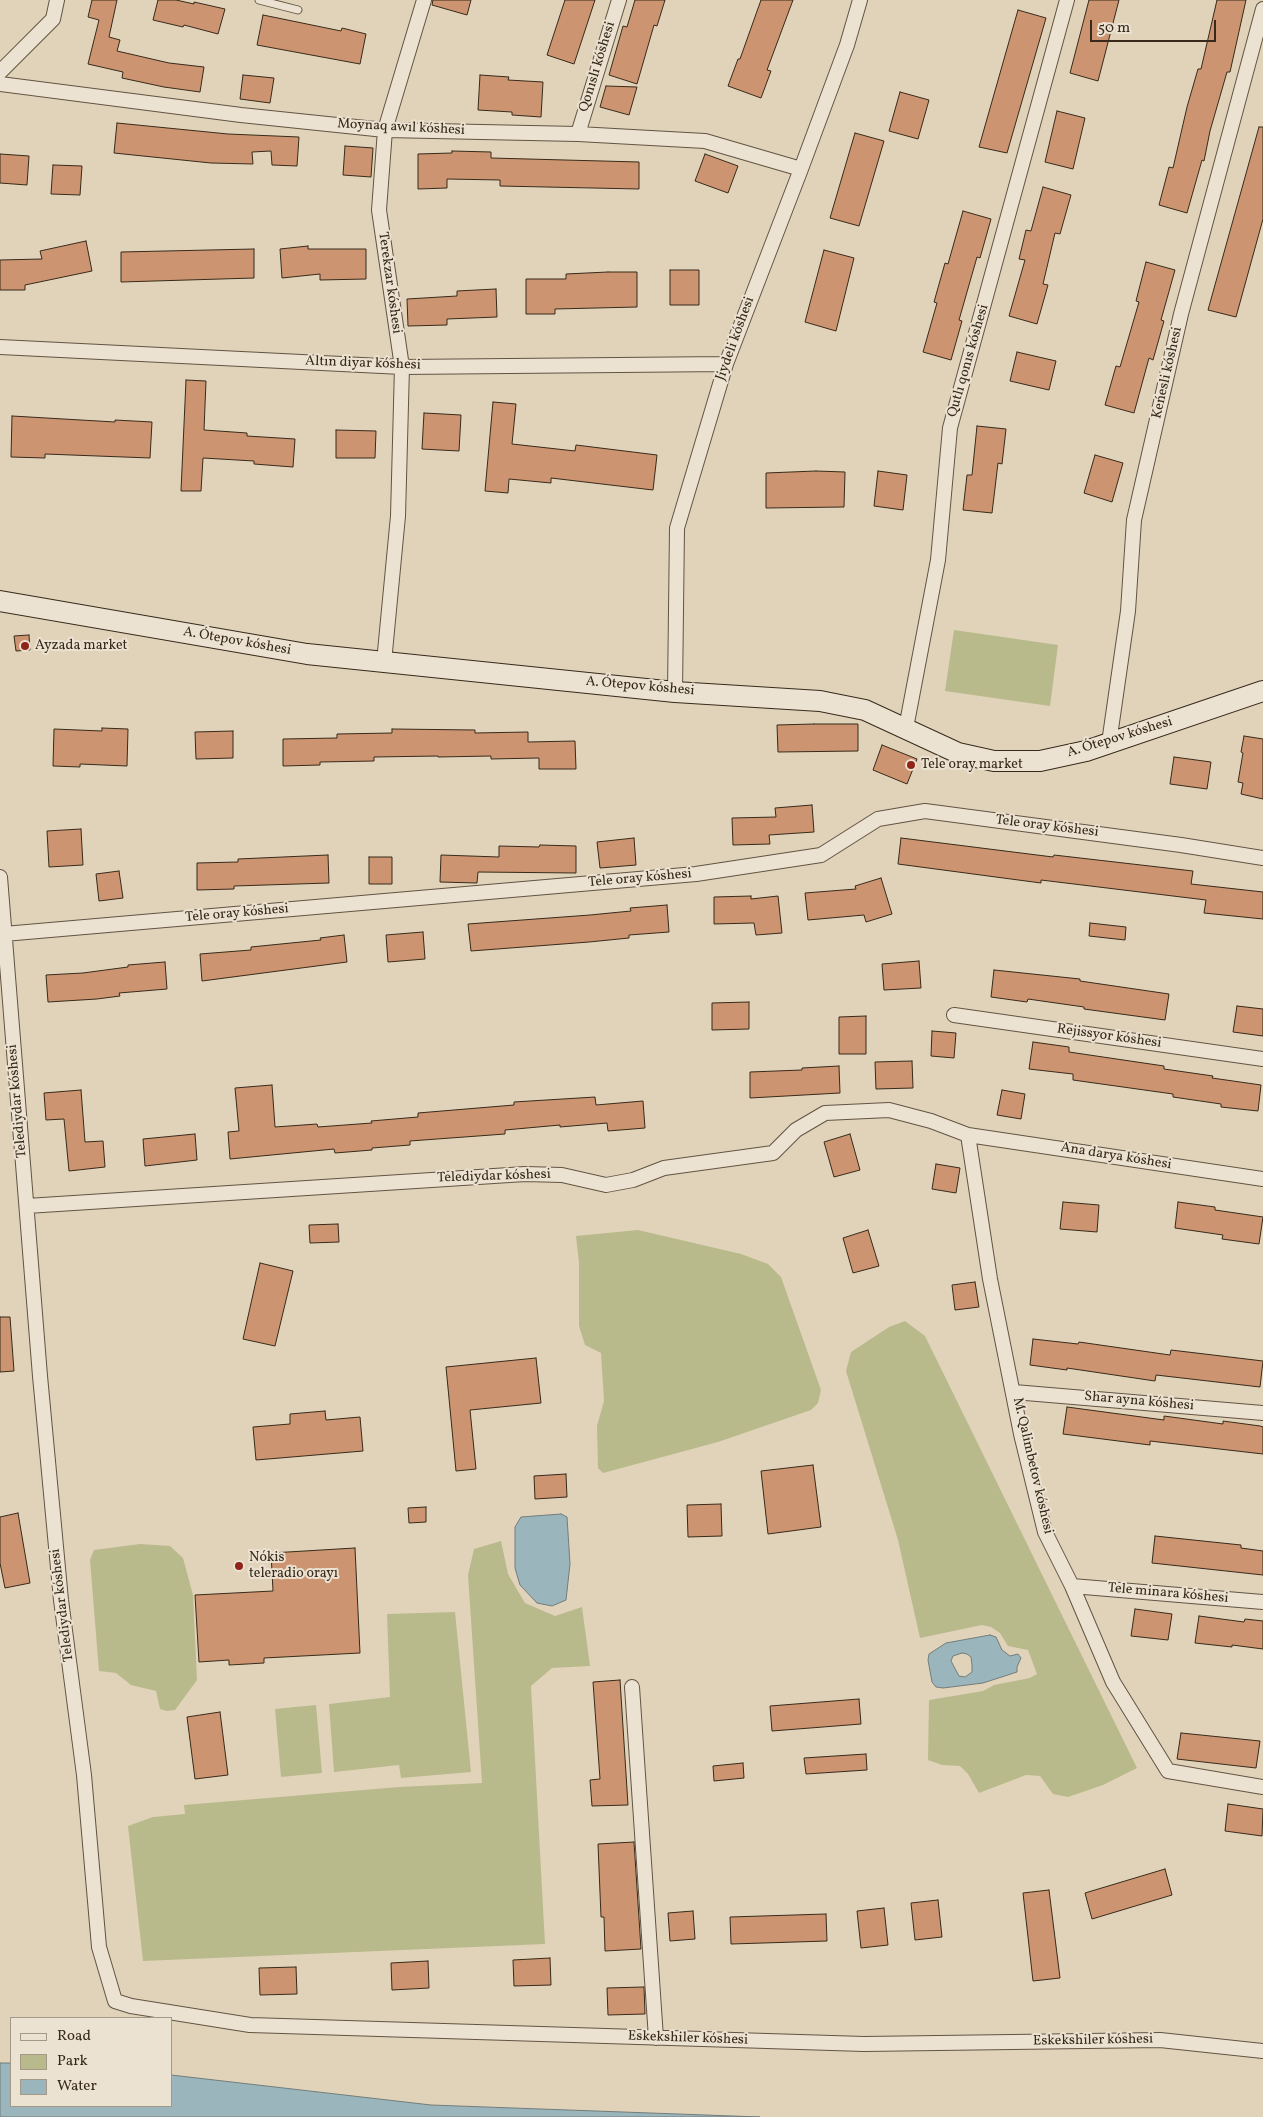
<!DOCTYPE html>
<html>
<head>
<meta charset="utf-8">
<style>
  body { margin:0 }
  #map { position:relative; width:1263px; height:2117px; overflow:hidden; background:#e1d3ba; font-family:Vollkorn,serif }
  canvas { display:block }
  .legend { position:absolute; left:10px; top:2017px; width:162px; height:90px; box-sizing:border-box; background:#ece2d2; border:1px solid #a49888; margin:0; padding:6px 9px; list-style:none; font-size:15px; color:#372a1a }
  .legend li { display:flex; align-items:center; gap:10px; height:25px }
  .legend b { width:25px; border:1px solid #a49888 }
  .scale { position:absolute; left:1090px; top:20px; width:126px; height:22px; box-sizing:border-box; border:2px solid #372a1a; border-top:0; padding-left:6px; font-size:15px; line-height:18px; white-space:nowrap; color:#372a1a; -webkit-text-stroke:4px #ece2d2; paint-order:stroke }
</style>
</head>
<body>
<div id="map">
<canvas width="1263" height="2117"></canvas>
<ul class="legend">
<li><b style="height:6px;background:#ece2d2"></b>Road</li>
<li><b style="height:14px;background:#b9ba8b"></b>Park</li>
<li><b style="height:14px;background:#9ab5bb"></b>Water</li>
</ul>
<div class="scale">50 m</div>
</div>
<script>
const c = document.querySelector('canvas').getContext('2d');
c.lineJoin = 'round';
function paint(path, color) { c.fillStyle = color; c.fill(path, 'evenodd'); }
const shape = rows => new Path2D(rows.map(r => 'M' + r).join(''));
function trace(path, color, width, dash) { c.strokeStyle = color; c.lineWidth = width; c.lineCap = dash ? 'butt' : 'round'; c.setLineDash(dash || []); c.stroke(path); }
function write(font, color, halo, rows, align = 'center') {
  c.font = font + ' Vollkorn,serif'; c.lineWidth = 4; c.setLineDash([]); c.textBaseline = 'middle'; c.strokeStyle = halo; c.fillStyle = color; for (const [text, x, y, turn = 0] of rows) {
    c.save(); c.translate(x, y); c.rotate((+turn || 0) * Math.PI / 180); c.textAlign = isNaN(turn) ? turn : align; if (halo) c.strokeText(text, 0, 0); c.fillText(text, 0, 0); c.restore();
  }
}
paint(shape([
  [954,630,1058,645,1050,706,945,691],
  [638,1230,741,1254,768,1264,781,1277,821,1390,818,1403,811,1410,718,1442,603,1473,598,1468,597,1426,604,1401,601,1353,585,1345,579,1326,579,1263,576,1236],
  [905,1321,925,1336,1137,1768,1103,1785,1068,1797,1053,1794,1040,1776,1026,1775,979,1793,968,1774,960,1766,942,1765,928,1760,929,1700,983,1691,994,1685,1030,1678,1037,1674,1028,1650,1008,1646,1000,1633,991,1627,982,1625,920,1638,898,1540,846,1371,851,1352,889,1327],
  [501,1541,508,1574,525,1603,555,1616,582,1607,590,1666,552,1668,531,1686,545,1944,143,1961,128,1826,153,1817,185,1814,184,1805,399,1787,482,1783,468,1575,474,1549],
  [140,1544,170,1546,183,1558,193,1595,197,1680,175,1710,167,1711,160,1709,156,1691,131,1685,116,1673,99,1671,90,1560,94,1550],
  [455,1612,471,1772,401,1778,399,1765,334,1772,329,1704,390,1697,387,1614],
  [316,1705,322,1773,281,1777,275,1709]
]), '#b9ba8b');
const water = shape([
  [561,1514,567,1517,570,1564,566,1600,552,1606,537,1603,520,1585,515,1568,515,1527,521,1517,561,1514],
  [990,1635,996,1637,1002,1650,1010,1656,1018,1654,1021,1658,1017,1667,1017,1672,983,1683,943,1688,936,1687,932,1682,928,1660,929,1654,946,1643,990,1635],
  [962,1653,967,1654,971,1657,972,1665,972,1672,965,1677,959,1676,951,1661,953,1656,962,1653],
  [0,2063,11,2063,11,2106,171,2106,171,2075,431,2105,760,2117,0,2117,0,2063]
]);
paint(water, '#9ab5bb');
trace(water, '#727d7b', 1);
const building = shape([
  [92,0,117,0,109,37,120,40,117,51,169,63,204,67,200,92,164,87,122,78,123,72,88,64,99,20,88,17,92,0],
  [158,0,176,0,194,4,194,2,225,9,218,34,184,25,183,27,153,20,158,0],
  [433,0,471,0,467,15,432,5,433,0],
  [565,0,595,0,574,64,547,55,565,0],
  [635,0,665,0,657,26,654,25,637,84,609,75,623,26,627,27,635,0],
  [761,0,793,0,767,70,771,71,761,98,728,86,738,59,740,59,761,0],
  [1089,0,1119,0,1098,81,1070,73,1089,0],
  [1217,0,1246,0,1230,72,1227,72,1210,131,1204,161,1202,160,1187,213,1159,205,1169,167,1173,168,1187,107,1198,69,1201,69,1217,0],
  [1018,10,1046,18,1007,153,979,147,1018,10],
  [263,15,341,31,342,28,366,34,360,64,257,45,263,15],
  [243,75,274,78,270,103,240,99,243,75],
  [480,75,509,77,508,80,543,82,541,117,512,115,512,112,478,110,480,75],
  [606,86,637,87,629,115,600,107,606,86],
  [900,92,929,100,918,139,889,131,900,92],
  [1057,111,1085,118,1073,169,1045,162,1057,111],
  [117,123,228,134,299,137,297,166,272,165,271,151,252,152,253,164,211,163,114,153,117,123],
  [1259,127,1263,127,1263,219,1236,317,1208,310,1259,127],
  [855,133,884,141,859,226,830,218,855,133],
  [345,146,373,148,371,177,343,175,345,146],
  [452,151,491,152,491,158,639,162,639,189,500,186,500,180,447,179,447,188,418,189,418,154,452,153,452,151],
  [0,154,29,156,27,185,0,183,0,154],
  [705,154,738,166,728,193,695,181,705,154],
  [53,165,82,166,80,195,51,194,53,165],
  [1043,187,1071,195,1060,234,1055,233,1043,284,1048,285,1037,324,1009,316,1025,260,1019,259,1026,230,1031,231,1043,187],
  [963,211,991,219,980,258,977,257,959,320,962,321,951,360,923,352,937,303,934,302,945,263,948,264,963,211],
  [86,241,92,271,25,285,25,290,0,290,0,260,42,259,40,251,86,241],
  [308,246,308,249,366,249,366,279,320,280,320,274,282,278,280,249,308,246],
  [254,249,254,278,121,282,121,252,254,249],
  [824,250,854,258,836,331,805,322,824,250],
  [1146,262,1175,270,1161,320,1164,321,1153,360,1149,358,1134,413,1105,405,1116,366,1120,367,1139,302,1136,301,1146,262],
  [670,270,699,270,699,305,670,305,670,270],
  [608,272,637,272,637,307,555,309,555,314,526,314,526,279,566,279,566,274,608,272],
  [496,289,497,317,447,319,447,325,408,326,407,299,457,296,457,291,496,289],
  [1017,352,1056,361,1049,390,1010,381,1017,352],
  [186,380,206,381,204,430,247,433,247,436,295,439,293,467,254,464,254,461,203,458,201,491,181,491,186,380],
  [493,402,516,404,512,444,575,451,576,445,657,455,653,490,551,478,551,483,509,479,508,493,485,491,493,402],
  [424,413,461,415,459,451,422,449,424,413],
  [12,416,115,422,115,420,152,422,150,458,45,454,45,458,11,457,12,416],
  [977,426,1006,429,1002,464,998,463,992,513,963,510,967,475,972,475,977,426],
  [336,430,376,431,375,458,336,458,336,430],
  [1095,455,1123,463,1112,502,1084,493,1095,455],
  [816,471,845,472,844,507,766,508,766,473,816,471],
  [878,471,907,475,903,510,874,506,878,471],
  [29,635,30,650,16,651,14,636,29,635],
  [814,724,858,724,858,751,778,752,777,725,814,724],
  [102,728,128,729,127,766,80,764,80,767,53,766,54,729,102,731,102,728],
  [392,729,475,730,475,733,528,732,528,742,575,741,576,769,539,769,539,758,491,759,491,756,438,757,438,756,374,757,374,761,320,762,320,765,283,766,283,739,337,738,337,734,392,733,392,729],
  [233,731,233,758,196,759,195,732,233,731],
  [1244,736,1263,739,1263,799,1241,794,1243,783,1238,782,1243,753,1241,752,1244,736],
  [882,745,917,759,907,784,873,770,882,745],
  [1174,757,1211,762,1207,789,1170,784,1174,757],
  [812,805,814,832,769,835,770,844,733,845,732,818,776,817,775,808,812,805],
  [81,829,83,865,49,867,47,831,81,829],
  [634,838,636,865,600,868,597,842,634,838],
  [901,838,1053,857,1054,855,1193,871,1191,884,1263,892,1263,919,1204,913,1206,900,1041,880,1041,883,898,864,901,838],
  [540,845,576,846,576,873,478,872,477,883,440,882,441,855,499,857,499,846,539,847,540,845],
  [328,855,329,883,234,886,234,889,197,890,197,863,238,862,238,859,328,855],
  [369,857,392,857,392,884,369,884,369,857],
  [119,871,123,898,99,901,96,874,119,871],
  [881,878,892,914,866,922,864,915,808,920,805,893,856,889,855,886,881,878],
  [751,896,751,899,778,896,782,933,756,935,754,923,714,924,714,897,751,896],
  [667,905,669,932,629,935,629,938,589,942,471,951,468,924,590,915,631,911,630,908,667,905],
  [1090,923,1126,927,1125,940,1089,936,1090,923],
  [423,932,425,959,388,962,386,935,423,932],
  [344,935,347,962,202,981,200,954,251,950,251,947,321,940,320,938,344,935],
  [919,961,921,988,884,990,882,964,919,961],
  [165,962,167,989,119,993,120,996,97,999,48,1002,46,975,83,973,128,967,128,965,165,962],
  [994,970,1080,979,1080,981,1169,994,1165,1020,1084,1009,1084,1007,1028,999,1027,1002,991,997,994,970],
  [749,1002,749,1029,712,1030,712,1003,749,1002],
  [1237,1006,1263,1009,1263,1036,1233,1032,1237,1006],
  [866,1016,866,1054,839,1054,839,1017,866,1016],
  [932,1031,956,1033,954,1058,931,1056,932,1031],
  [1033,1042,1069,1047,1069,1052,1164,1066,1164,1069,1213,1076,1212,1078,1261,1085,1258,1111,1221,1107,1221,1104,1173,1097,1173,1094,1073,1080,1073,1074,1029,1069,1033,1042],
  [912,1061,913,1088,876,1089,875,1062,912,1061],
  [839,1066,840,1093,750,1098,750,1072,802,1070,802,1068,839,1066],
  [272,1085,275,1127,317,1124,318,1127,372,1123,371,1121,418,1117,418,1113,514,1105,514,1102,595,1097,596,1105,643,1101,645,1128,608,1131,607,1123,560,1127,560,1125,505,1130,505,1134,410,1141,410,1145,372,1148,372,1150,335,1153,334,1149,230,1159,228,1132,239,1131,235,1088,272,1085],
  [81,1090,85,1142,103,1141,105,1167,69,1171,64,1119,46,1120,44,1093,81,1090],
  [1002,1090,1025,1094,1021,1119,997,1115,1002,1090],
  [195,1134,197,1160,145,1166,143,1139,195,1134],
  [850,1134,860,1170,834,1177,824,1142,850,1134],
  [936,1164,960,1168,956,1193,932,1189,936,1164],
  [1063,1202,1099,1205,1097,1232,1060,1229,1063,1202],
  [1178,1202,1215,1207,1215,1210,1263,1217,1259,1244,1222,1239,1223,1235,1175,1228,1178,1202],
  [338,1224,339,1242,310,1243,309,1225,338,1224],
  [868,1230,879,1266,853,1273,843,1238,868,1230],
  [260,1263,293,1271,275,1346,243,1339,260,1263],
  [975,1282,979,1307,955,1310,952,1285,975,1282],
  [0,1317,10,1317,14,1371,0,1372,0,1317],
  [1033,1339,1078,1344,1079,1342,1170,1355,1171,1350,1263,1361,1260,1387,1156,1375,1155,1381,1067,1368,1067,1370,1030,1365,1033,1339],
  [536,1358,541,1403,470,1410,476,1469,456,1471,446,1367,536,1358],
  [1067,1407,1164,1420,1164,1416,1223,1424,1223,1421,1260,1426,1263,1427,1263,1454,1150,1441,1150,1445,1063,1434,1067,1407],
  [325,1411,326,1420,360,1417,363,1451,256,1460,253,1427,290,1424,290,1414,325,1411],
  [813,1465,821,1527,768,1534,761,1471,813,1465],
  [566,1474,567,1497,535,1499,534,1476,566,1474],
  [721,1504,722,1536,688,1537,687,1505,721,1504],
  [426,1507,426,1522,409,1523,408,1508,426,1507],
  [18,1513,30,1583,5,1588,0,1563,0,1517,18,1513],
  [1155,1536,1241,1545,1241,1548,1263,1551,1263,1575,1152,1563,1155,1536],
  [355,1548,360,1653,264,1658,264,1663,247,1664,229,1665,229,1660,199,1662,195,1595,273,1591,271,1553,355,1548],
  [1135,1609,1172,1614,1168,1640,1131,1636,1135,1609],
  [1199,1616,1244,1622,1245,1619,1263,1621,1263,1649,1232,1645,1232,1647,1195,1643,1199,1616],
  [620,1680,628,1805,592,1806,590,1780,600,1779,593,1682,620,1680],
  [859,1699,861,1724,772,1731,770,1706,859,1699],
  [220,1712,228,1775,195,1779,187,1717,220,1712],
  [1181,1733,1260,1741,1256,1768,1177,1759,1181,1733],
  [866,1754,867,1770,806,1774,804,1758,866,1754],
  [743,1763,744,1778,714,1781,713,1766,743,1763],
  [1228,1804,1263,1809,1262,1836,1225,1831,1228,1804],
  [634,1842,641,1949,605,1951,604,1917,601,1917,598,1844,634,1842],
  [1165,1869,1172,1895,1092,1919,1085,1893,1165,1869],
  [1049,1890,1060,1978,1033,1981,1023,1893,1049,1890],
  [938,1900,942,1937,915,1940,911,1903,938,1900],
  [884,1908,888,1945,861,1948,857,1911,884,1908],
  [693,1911,695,1939,670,1941,668,1913,693,1911],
  [826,1914,827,1941,731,1944,730,1917,826,1914],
  [550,1958,551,1985,514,1986,513,1960,550,1958],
  [428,1961,429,1988,392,1990,391,1963,428,1961],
  [296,1967,297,1994,260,1995,259,1968,296,1967],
  [644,1987,645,2014,608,2015,607,1988,644,1987]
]);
paint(building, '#cc9470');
trace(building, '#372a1a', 1);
const lane = shape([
  [259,0,298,10]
]);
const street = shape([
  [0,72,53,19,57,0],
  [0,84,241,115,385,130,578,134,705,141,801,169],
  [578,134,619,0],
  [0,347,402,367,726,364],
  [384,662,398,516,402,367,379,210,385,130,424,0],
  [675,692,677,528,726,364,801,169,847,45,860,0],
  [906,728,938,560,950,428,1067,0],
  [1109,743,1128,611,1134,520,1181,314,1263,9],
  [0,877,40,1376,61,1600,84,1775,99,1947,115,2001,131,2006,250,2025,864,2044,1160,2040,1263,2051],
  [4,934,696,874,821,855,878,819,925,811,1181,845,1263,858],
  [954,1015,1263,1059],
  [968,1135,990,1279,1021,1434,1045,1532,1072,1586,1113,1682,1168,1771,1263,1787],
  [27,1206,525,1174,562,1175,606,1185,633,1180,664,1168,773,1153,796,1130,825,1113,889,1110,931,1121,968,1135,1263,1179],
  [1014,1392,1263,1413],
  [1072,1586,1263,1602],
  [632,1687,656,2038]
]);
const secondary = shape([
  [0,601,307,654,675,692,820,701,865,710,958,753,994,761,1040,761,1086,751,1263,691]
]);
trace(lane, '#625442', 9);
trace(street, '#625442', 16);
trace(secondary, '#372a1a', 22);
trace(lane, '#ece2d2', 7);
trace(street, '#ece2d2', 14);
trace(secondary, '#ece2d2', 20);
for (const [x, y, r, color] of [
  [25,646,5,"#8f2418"],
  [911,765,5,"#8f2418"],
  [239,1566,5,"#8f2418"]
]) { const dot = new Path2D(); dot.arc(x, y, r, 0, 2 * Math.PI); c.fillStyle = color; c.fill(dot); trace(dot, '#ece2d2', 2); }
write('14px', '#372a1a', '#ece2d2', [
  ["Qonıslı kóshesi",598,67,-73],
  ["Moynaq awıl kóshesi",401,128,3],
  ["Terekzar kóshesi",389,283,82],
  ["Jiydeli kóshesi",736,339,-70],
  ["Qutlı qonıs kóshesi",969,361,-74],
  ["Altın diyar kóshesi",363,364,2],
  ["Keńesli kóshesi",1168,373,-77],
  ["A. Ótepov kóshesi",237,642,10],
  ["A. Ótepov kóshesi",640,687,5],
  ["A. Ótepov kóshesi",1120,738,-17],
  ["Tele oray kóshesi",1047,827,7],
  ["Tele oray kóshesi",640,879,-5],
  ["Tele oray kóshesi",237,914,-5],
  ["Rejissyor kóshesi",1109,1037,8],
  ["Telediydar kóshesi",18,1101,-95],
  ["Ana darya kóshesi",1116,1157,9],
  ["Telediydar kóshesi",494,1177,-2],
  ["Shar ayna kóshesi",1139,1402,5],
  ["M. Qalimbetov kóshesi",1032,1466,77],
  ["Tele minara kóshesi",1168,1594,5],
  ["Telediydar kóshesi",63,1605,-97],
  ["Eskekshiler kóshesi",688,2039,2],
  ["Eskekshiler kóshesi",1093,2041,-1]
]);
write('14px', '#372a1a', '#ece2d2', [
  ["Ayzada market",35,646],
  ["Tele oray market",921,765],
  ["Nókis",249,1558],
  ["teleradio orayı",249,1574]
], 'left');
</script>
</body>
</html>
